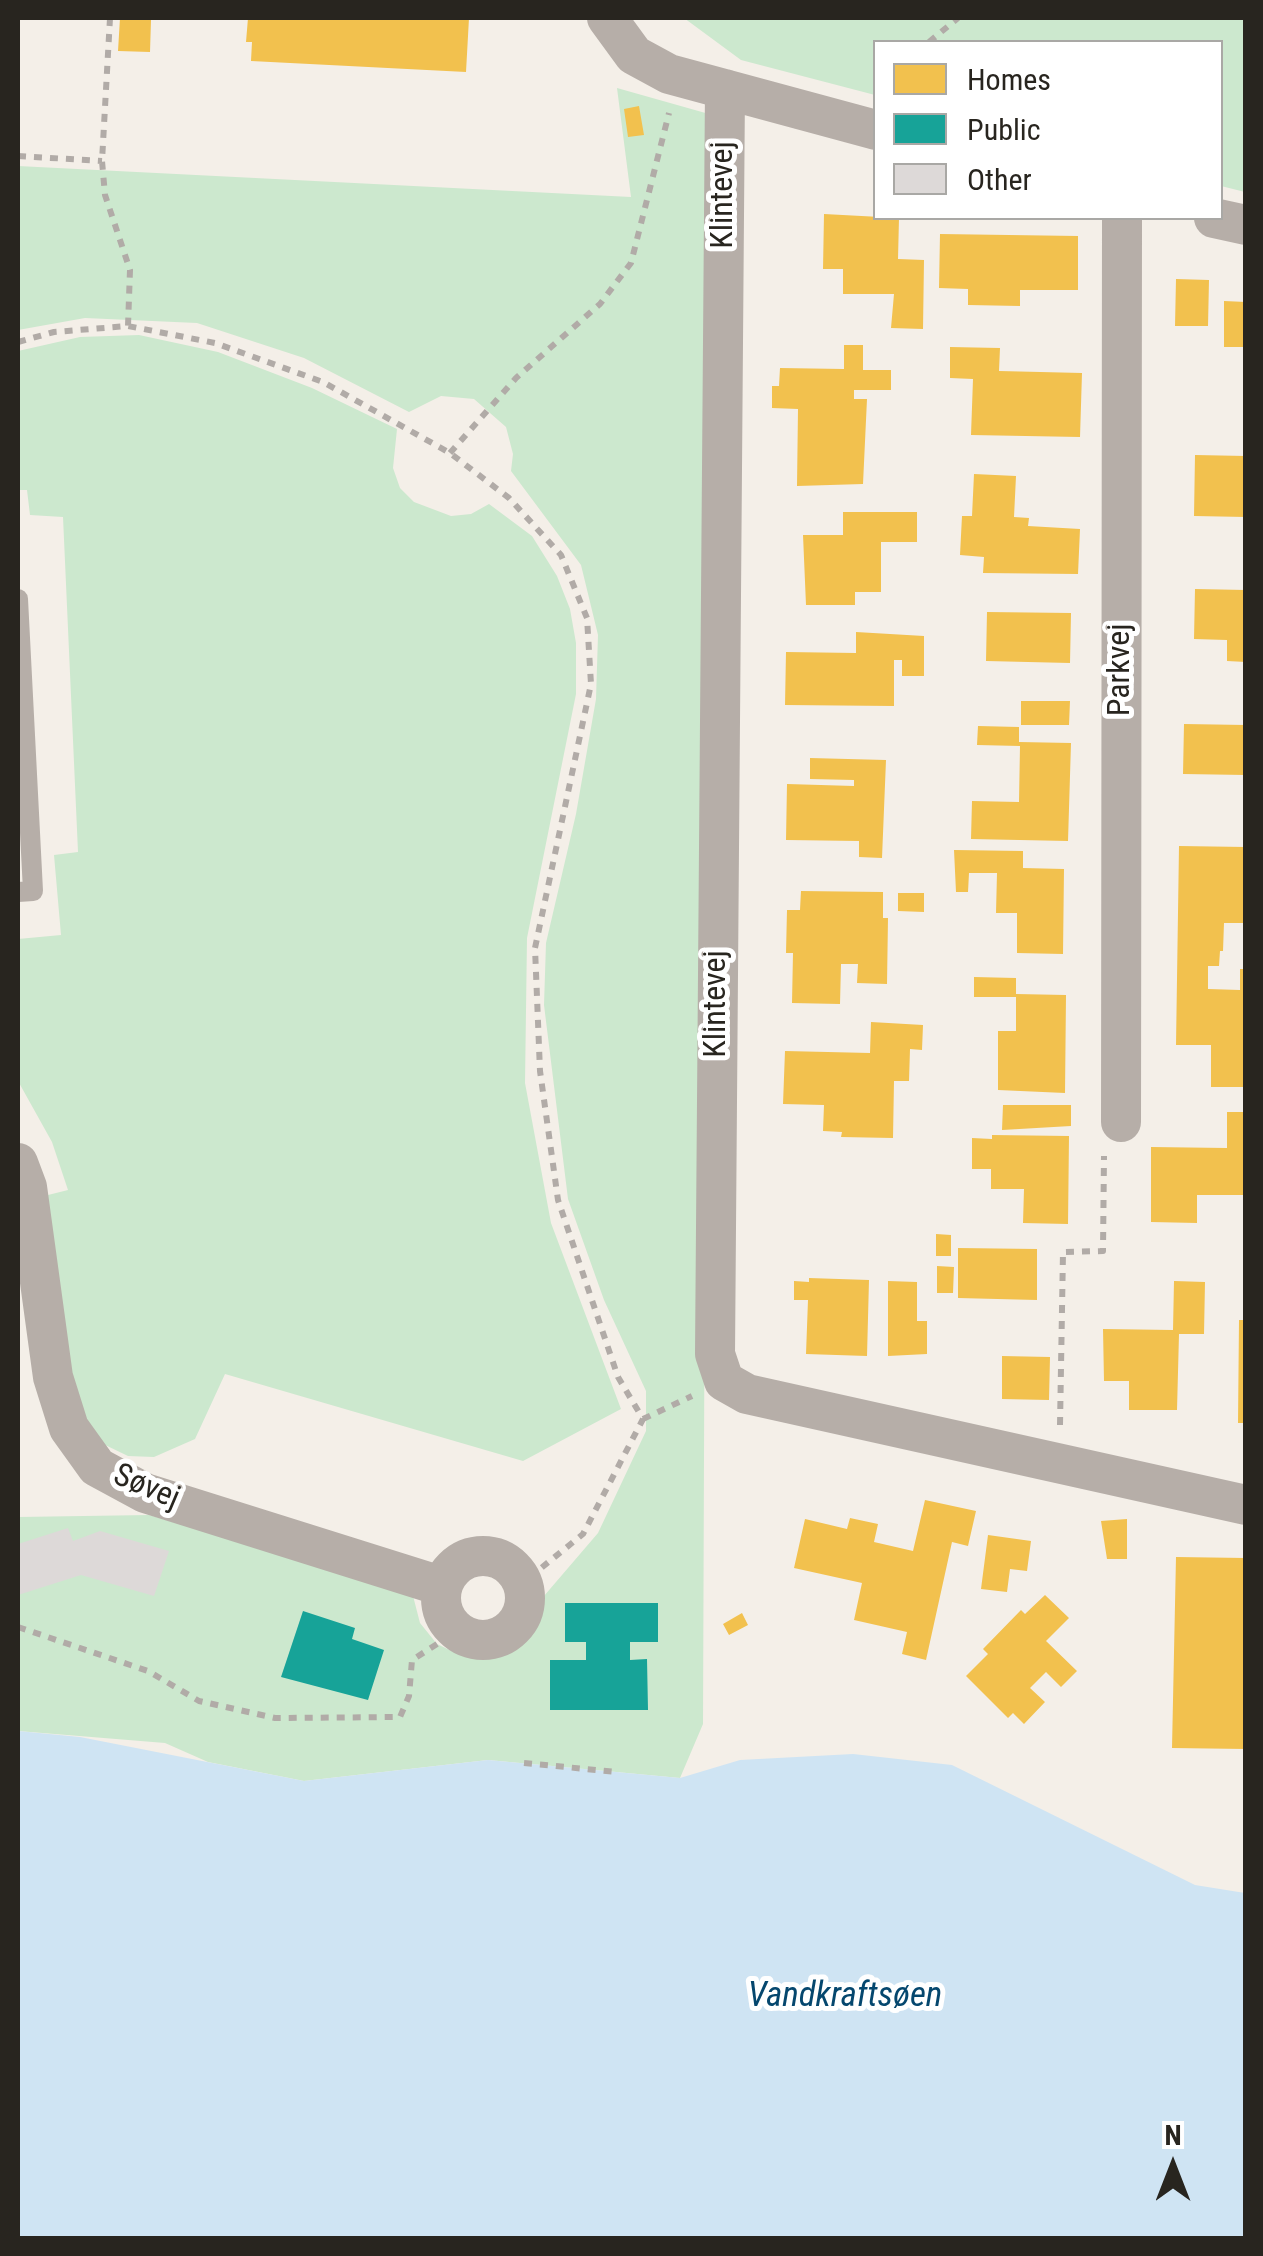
<!DOCTYPE html>
<html>
<head>
<meta charset="utf-8">
<style>
  body { margin:0 }
  #map { position:relative; width:1263px; height:2256px; overflow:hidden; background:#f4efe8; font-family:"Roboto Condensed",sans-serif }
  canvas { display:block }
  .frame { position:absolute; inset:0; border:20px solid #28251f; pointer-events:none }
  .legend { position:absolute; left:873px; top:40px; width:350px; height:180px; box-sizing:border-box; background:#fff; border:2px solid #a9a8a5; margin:0; padding:12px 18px; list-style:none; font-size:30px; color:#28251f }
  .legend li { display:flex; align-items:center; gap:20px; height:50px }
  .legend b { width:50px; border:2px solid #a9a8a5 }
  .north { position:absolute; left:1123px; top:2116px; width:100px; height:100px; -webkit-text-stroke:8px #fff; paint-order:stroke; rotate:0deg; font-size:28px; font-weight:700; line-height:40px; text-align:center; color:#28251f }
  .north::after { content:''; display:block; margin:auto; width:35px; height:45px; background:#28251f; clip-path:polygon(50% 0,100% 100%,50% 72%,0 100%) }
</style>
</head>
<body>
<div id="map">
<canvas width="1263" height="2256"></canvas>
<div class="frame"></div>
<ul class="legend">
<li><b style="height:28px;background:#f2c14e"></b>Homes</li>
<li><b style="height:28px;background:#17a398"></b>Public</li>
<li><b style="height:28px;background:#ddd9d8"></b>Other</li>
</ul>
<div class="north">N</div>
</div>
<script>
const c = document.querySelector('canvas').getContext('2d');
c.lineJoin = 'round';
function paint(path, color) { c.fillStyle = color; c.fill(path, 'evenodd'); }
const shape = rows => new Path2D(rows.map(r => 'M' + r).join(''));
function trace(path, color, width, dash) { c.strokeStyle = color; c.lineWidth = width; c.lineCap = dash ? 'butt' : 'round'; c.setLineDash(dash || []); c.stroke(path); }
function write(font, color, halo, rows, align = 'center') {
  c.font = font + ' "Roboto Condensed",sans-serif'; c.lineWidth = 10; c.setLineDash([]); c.textBaseline = 'middle'; c.strokeStyle = halo; c.fillStyle = color; for (const [text, x, y, turn = 0] of rows) {
    c.save(); c.translate(x, y); c.rotate((+turn || 0) * Math.PI / 180); c.textAlign = isNaN(turn) ? turn : align; if (halo) c.strokeText(text, 0, 0); c.fillText(text, 0, 0); c.restore();
  }
}
paint(shape([
  [684,18,1245,18,1245,192,1221,186,1220,42,876,42,875,95,741,60],
  [617,88,709,114,703,1724,680,1778,488,1760,304,1781,208,1762,165,1743,18,1731,18,1517,149,1515,412,1592,420,1623,437,1644,460,1655,492,1654,523,1636,538,1603,598,1533,646,1431,646,1391,604,1300,568,1199,544,1005,546,943,576,814,596,699,598,635,581,565,511,471,513,454,506,427,474,399,441,396,409,412,304,358,197,323,85,318,18,330,18,166,631,197],
  [139,335,218,352,312,388,397,429,393,468,400,488,414,502,451,516,471,514,489,504,532,536,557,576,570,609,576,643,576,694,527,938,525,1083,551,1223,621,1409,523,1461,225,1374,195,1439,154,1457,128,1456,101,1443,71,1393,40,1197,68,1190,52,1142,18,1081,18,939,61,935,54,855,78,852,63,517,30,515,27,490,18,490,18,351,80,337]
]), '#cce8ce');
paint(shape([
  [18,1731,80,1737,304,1781,488,1760,680,1778,740,1760,853,1754,952,1765,1195,1885,1245,1893,1245,2238,18,2238]
]), '#cfe4f3');
paint(shape([
  [120,18,151,20,150,52,118,51],
  [248,18,469,18,466,72,251,61,252,42,246,42],
  [639,106,644,135,628,137,624,109],
  [824,214,899,218,898,259,924,260,923,329,891,328,894,294,843,294,843,269,823,269],
  [940,234,1078,236,1078,290,1020,290,1020,306,968,305,968,289,939,288],
  [1176,279,1209,280,1208,326,1175,326],
  [1224,301,1246,302,1246,347,1224,347],
  [844,345,863,345,863,370,891,370,891,390,854,390,854,399,867,399,863,484,797,486,798,409,772,408,772,386,779,386,780,368,844,369],
  [950,347,1000,348,999,371,1082,373,1080,437,971,435,973,379,950,378],
  [1195,455,1246,456,1246,517,1194,516],
  [974,474,1016,476,1014,517,1029,518,1028,526,1080,529,1078,574,983,573,984,557,960,555,962,516,972,516],
  [843,512,917,512,917,542,881,542,881,592,855,592,855,605,806,605,803,535,843,535],
  [1195,589,1246,590,1246,662,1227,661,1227,640,1194,639],
  [987,612,1071,613,1070,663,986,661],
  [856,632,924,636,924,676,902,676,902,660,894,660,894,706,785,705,786,652,856,653],
  [1021,701,1070,701,1069,725,1021,725],
  [1184,724,1246,725,1246,775,1183,774],
  [978,726,1019,727,1019,742,1071,743,1068,841,971,839,972,801,1019,802,1020,746,977,745],
  [810,758,886,760,882,858,859,857,859,841,786,840,787,784,854,786,854,780,810,779],
  [1179,846,1246,847,1246,923,1224,923,1223,951,1220,951,1219,966,1208,966,1208,989,1240,990,1240,969,1246,969,1246,1087,1211,1087,1211,1045,1176,1045],
  [954,850,1023,851,1023,868,1064,869,1063,954,1017,953,1017,913,996,913,997,873,969,873,968,892,956,892],
  [801,891,883,892,883,918,888,918,887,984,857,983,858,964,841,964,840,1004,792,1003,793,953,786,953,787,910,800,910],
  [898,893,924,893,924,912,898,911],
  [974,977,1016,978,1016,997,974,997],
  [1016,994,1066,995,1065,1093,998,1090,998,1031,1016,1031],
  [871,1022,923,1025,922,1050,910,1049,909,1081,894,1081,893,1138,841,1137,842,1132,823,1131,824,1105,783,1104,785,1051,870,1053],
  [1003,1105,1071,1105,1071,1126,1002,1130],
  [1227,1112,1246,1112,1246,1195,1197,1195,1197,1223,1151,1222,1151,1147,1227,1148],
  [992,1135,1069,1136,1068,1224,1023,1223,1024,1189,991,1189,991,1169,972,1169,972,1138,992,1139],
  [936,1234,951,1235,951,1256,936,1256],
  [958,1248,1037,1249,1037,1300,958,1298],
  [937,1266,954,1267,953,1293,937,1293],
  [809,1278,869,1280,867,1356,806,1354,808,1300,794,1300,794,1281,809,1282],
  [888,1281,917,1282,917,1321,927,1321,927,1354,888,1356],
  [1174,1281,1205,1282,1204,1334,1179,1334,1177,1410,1129,1410,1129,1381,1104,1381,1103,1329,1173,1330],
  [1239,1320,1246,1320,1246,1423,1238,1423],
  [1002,1356,1050,1357,1049,1400,1002,1399],
  [925,1500,976,1511,968,1546,952,1542,926,1660,902,1654,907,1632,854,1620,862,1583,794,1568,805,1519,847,1529,850,1518,878,1524,874,1542,913,1551],
  [1127,1519,1127,1559,1107,1559,1101,1521],
  [988,1535,1031,1541,1027,1571,1010,1569,1007,1592,981,1589],
  [1176,1557,1246,1558,1246,1749,1172,1748],
  [1045,1595,1069,1618,1046,1641,1077,1671,1061,1687,1046,1672,1030,1688,1045,1702,1024,1724,1013,1713,1008,1718,966,1676,988,1654,983,1649,1021,1610,1025,1614],
  [742,1613,748,1625,729,1635,723,1624]
]), '#f2c14e');
paint(shape([
  [565,1603,658,1603,658,1642,630,1642,630,1660,647,1659,648,1710,550,1710,550,1660,586,1660,586,1642,565,1642],
  [303,1611,355,1628,352,1639,384,1650,368,1700,281,1677]
]), '#17a398');
paint(shape([
  [68,1528,73,1541,100,1531,169,1551,154,1596,81,1575,18,1595,18,1544]
]), '#ddd9d8');
trace(shape([
  [110,18,102,161,105,195,130,270,128,326],
  [929,42,958,18],
  [18,156,102,161],
  [18,342,54,332,128,326,215,343,323,382,450,453,509,498,561,555,587,618,591,684,535,948,540,1071,558,1200,618,1377,643,1419,583,1534,524,1582],
  [450,453,516,378,600,304,631,263,669,113],
  [643,1419,692,1396],
  [1060,1425,1063,1252,1103,1251,1104,1156],
  [18,1627,148,1671,199,1701,275,1718,400,1717,409,1696,412,1660,456,1632],
  [524,1763,617,1772]
]), '#b1aba7', 6, [8, 8]);
trace(shape([
  [18,599,33,891,18,892]
]), '#b6aea8', 20);
trace(shape([
  [607,18,634,55,669,74,876,130],
  [725,89,715,1354,724,1381,747,1394,1246,1505],
  [1214,218,1246,225],
  [1121,1122,1122,218],
  [18,1163,27,1187,53,1377,69,1428,97,1467,145,1493,441,1586],
  '441 1598a42 42 0 1 1 84 0a42 42 0 1 1-84 0Z'
]), '#b6aea8', 40);
write('32px', '#28251f', '#fff', [
  ["Klintevej",724,195,-90],
  ["Parkvej",1121,670,-90],
  ["Klintevej",717,1004,-90],
  ["Søvej",146,1488,23]
]);
write('italic 35px', '#05476e', '#fff', [
  ["Vandkraftsøen",845,1997]
]);
</script>
</body>
</html>
